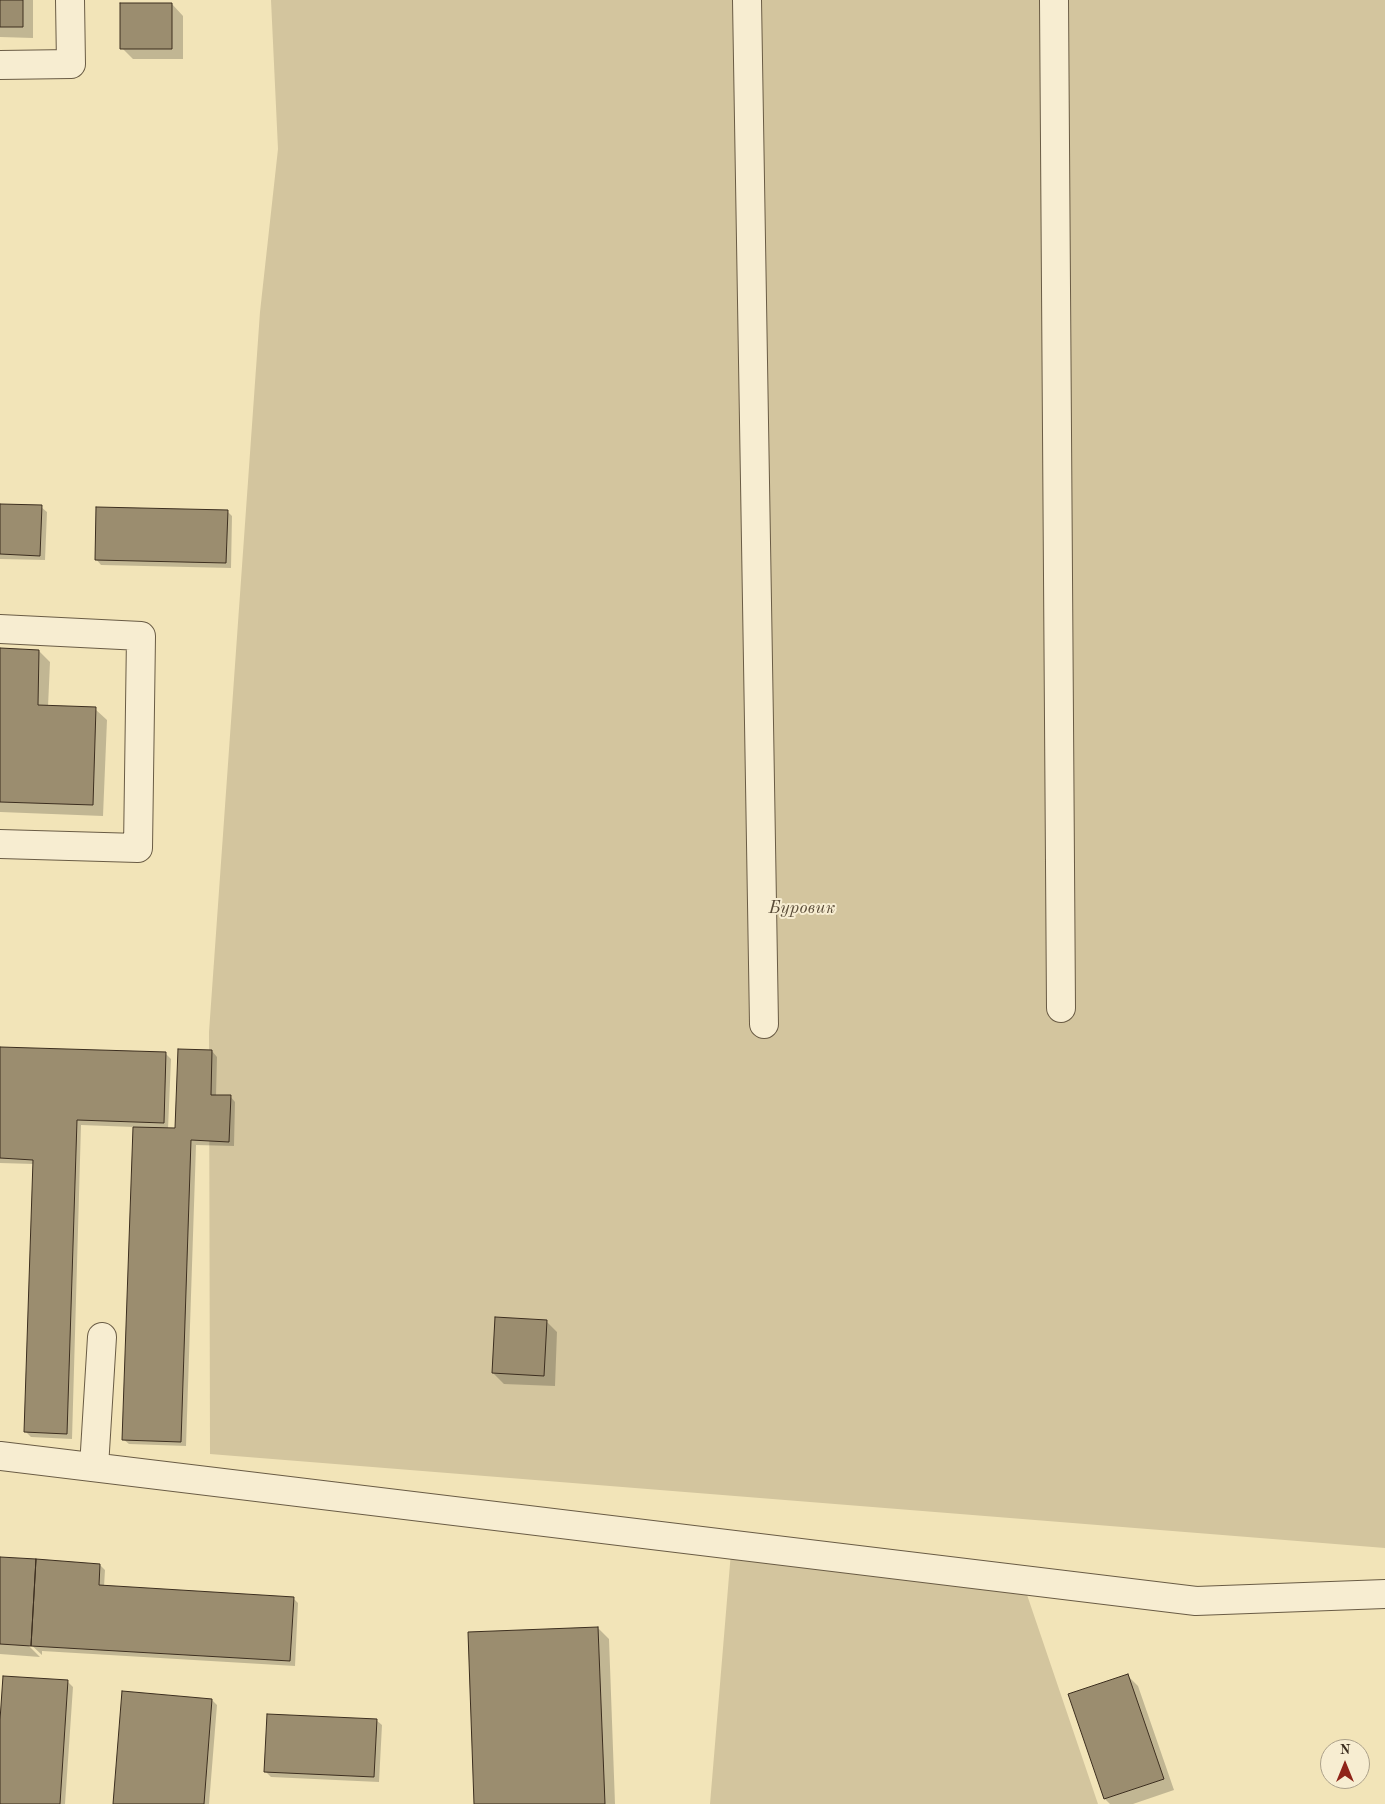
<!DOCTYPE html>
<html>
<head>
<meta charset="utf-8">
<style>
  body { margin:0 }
  #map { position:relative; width:1385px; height:1804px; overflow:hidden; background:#f2e4b8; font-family:"Old Standard TT",serif }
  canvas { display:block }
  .north { position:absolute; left:1320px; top:1739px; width:50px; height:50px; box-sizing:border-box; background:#f7edd1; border:1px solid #aca18a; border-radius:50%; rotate:0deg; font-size:14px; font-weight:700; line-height:20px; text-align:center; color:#3c2e1f }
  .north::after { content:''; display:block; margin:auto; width:18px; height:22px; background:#8f2418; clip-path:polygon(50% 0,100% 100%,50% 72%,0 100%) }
</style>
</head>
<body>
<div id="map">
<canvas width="1385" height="1804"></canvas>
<div class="north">N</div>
</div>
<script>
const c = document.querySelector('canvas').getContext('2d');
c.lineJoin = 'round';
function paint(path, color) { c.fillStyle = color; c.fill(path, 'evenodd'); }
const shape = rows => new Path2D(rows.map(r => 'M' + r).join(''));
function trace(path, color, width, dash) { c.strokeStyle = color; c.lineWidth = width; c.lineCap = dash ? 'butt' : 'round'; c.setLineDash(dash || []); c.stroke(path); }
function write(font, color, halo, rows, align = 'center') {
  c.font = font + ' "Old Standard TT",serif'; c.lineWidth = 4; c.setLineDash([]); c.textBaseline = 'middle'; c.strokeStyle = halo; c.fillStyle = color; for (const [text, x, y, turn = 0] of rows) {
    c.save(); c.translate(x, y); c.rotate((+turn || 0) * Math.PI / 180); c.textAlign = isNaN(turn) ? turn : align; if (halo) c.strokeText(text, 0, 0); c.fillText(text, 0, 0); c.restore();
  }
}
paint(shape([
  [271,0,1385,0,1385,1548,210,1454,209,1032,260,312,278,149],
  [732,1540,1023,1583,1098,1804,710,1804]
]), '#d3c59e');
paint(shape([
  [0,0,33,0,33,38,0,37],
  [172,4,183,16,183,59,133,59,122,48],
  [0,506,41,507,47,512,45,560,0,559],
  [227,511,232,516,231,568,101,565,96,559],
  [0,650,39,651,50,662,48,707,95,709,107,720,103,816,0,812],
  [0,1048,165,1053,171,1059,168,1129,177,1129,212,1051,217,1057,216,1096,230,1096,235,1102,234,1146,196,1145,186,1446,129,1444,123,1439,134,1127,81,1125,72,1439,31,1437,26,1432,34,1164,0,1163],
  [546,1321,557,1332,555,1386,504,1384,493,1373],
  [0,1558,100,1565,105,1570,104,1587,293,1598,298,1603,295,1666,42,1651,42,1655,27,1641,26,1643,40,1657,0,1654],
  [598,1628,609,1639,615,1804,476,1804],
  [1127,1675,1138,1686,1174,1790,1133,1804,1110,1804,1105,1799],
  [68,1682,73,1687,65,1804,0,1804,0,1739],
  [212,1700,217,1705,209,1804,114,1804],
  [376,1720,382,1725,379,1782,271,1777,266,1772]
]), '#0003');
const building = shape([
  [0,0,23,0,23,27,0,27,0,0],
  [120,3,172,3,172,49,120,49,120,3],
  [0,504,42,505,40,556,0,554,0,504],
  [96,507,228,510,226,563,95,560,96,507],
  [0,648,39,650,38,705,96,707,93,805,0,802,0,648],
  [0,1047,166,1052,164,1123,77,1120,67,1434,24,1432,33,1160,0,1158,0,1047],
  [178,1049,212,1050,211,1095,231,1095,229,1142,191,1140,181,1442,122,1440,133,1127,175,1128,178,1049],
  [495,1317,547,1320,544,1376,492,1373,495,1317],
  [0,1557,36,1559,31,1646,0,1644,0,1557],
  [36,1559,100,1564,99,1585,294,1597,290,1661,31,1646,36,1559],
  [598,1627,605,1804,474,1804,468,1632,598,1627],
  [1128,1674,1164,1779,1104,1799,1068,1694,1128,1674],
  [3,1676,68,1680,60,1804,0,1804,0,1720,3,1676],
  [122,1691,212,1699,204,1804,113,1804,122,1691],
  [267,1714,377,1719,374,1777,264,1772,267,1714]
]);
paint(building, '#9b8d6f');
trace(building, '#3c2e1f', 1);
const minor = shape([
  [747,0,764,1024],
  [1054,0,1061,1008],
  [0,65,71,64,70,0],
  [0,629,141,636,138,848,0,844],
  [0,1456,1196,1601,1385,1594],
  [94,1467,102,1337]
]);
trace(minor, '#6a5c45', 30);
trace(minor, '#f7edd1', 28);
write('italic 18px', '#5a4c38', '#f7edd1', [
  ["Буровик",802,908]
]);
</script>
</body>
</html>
